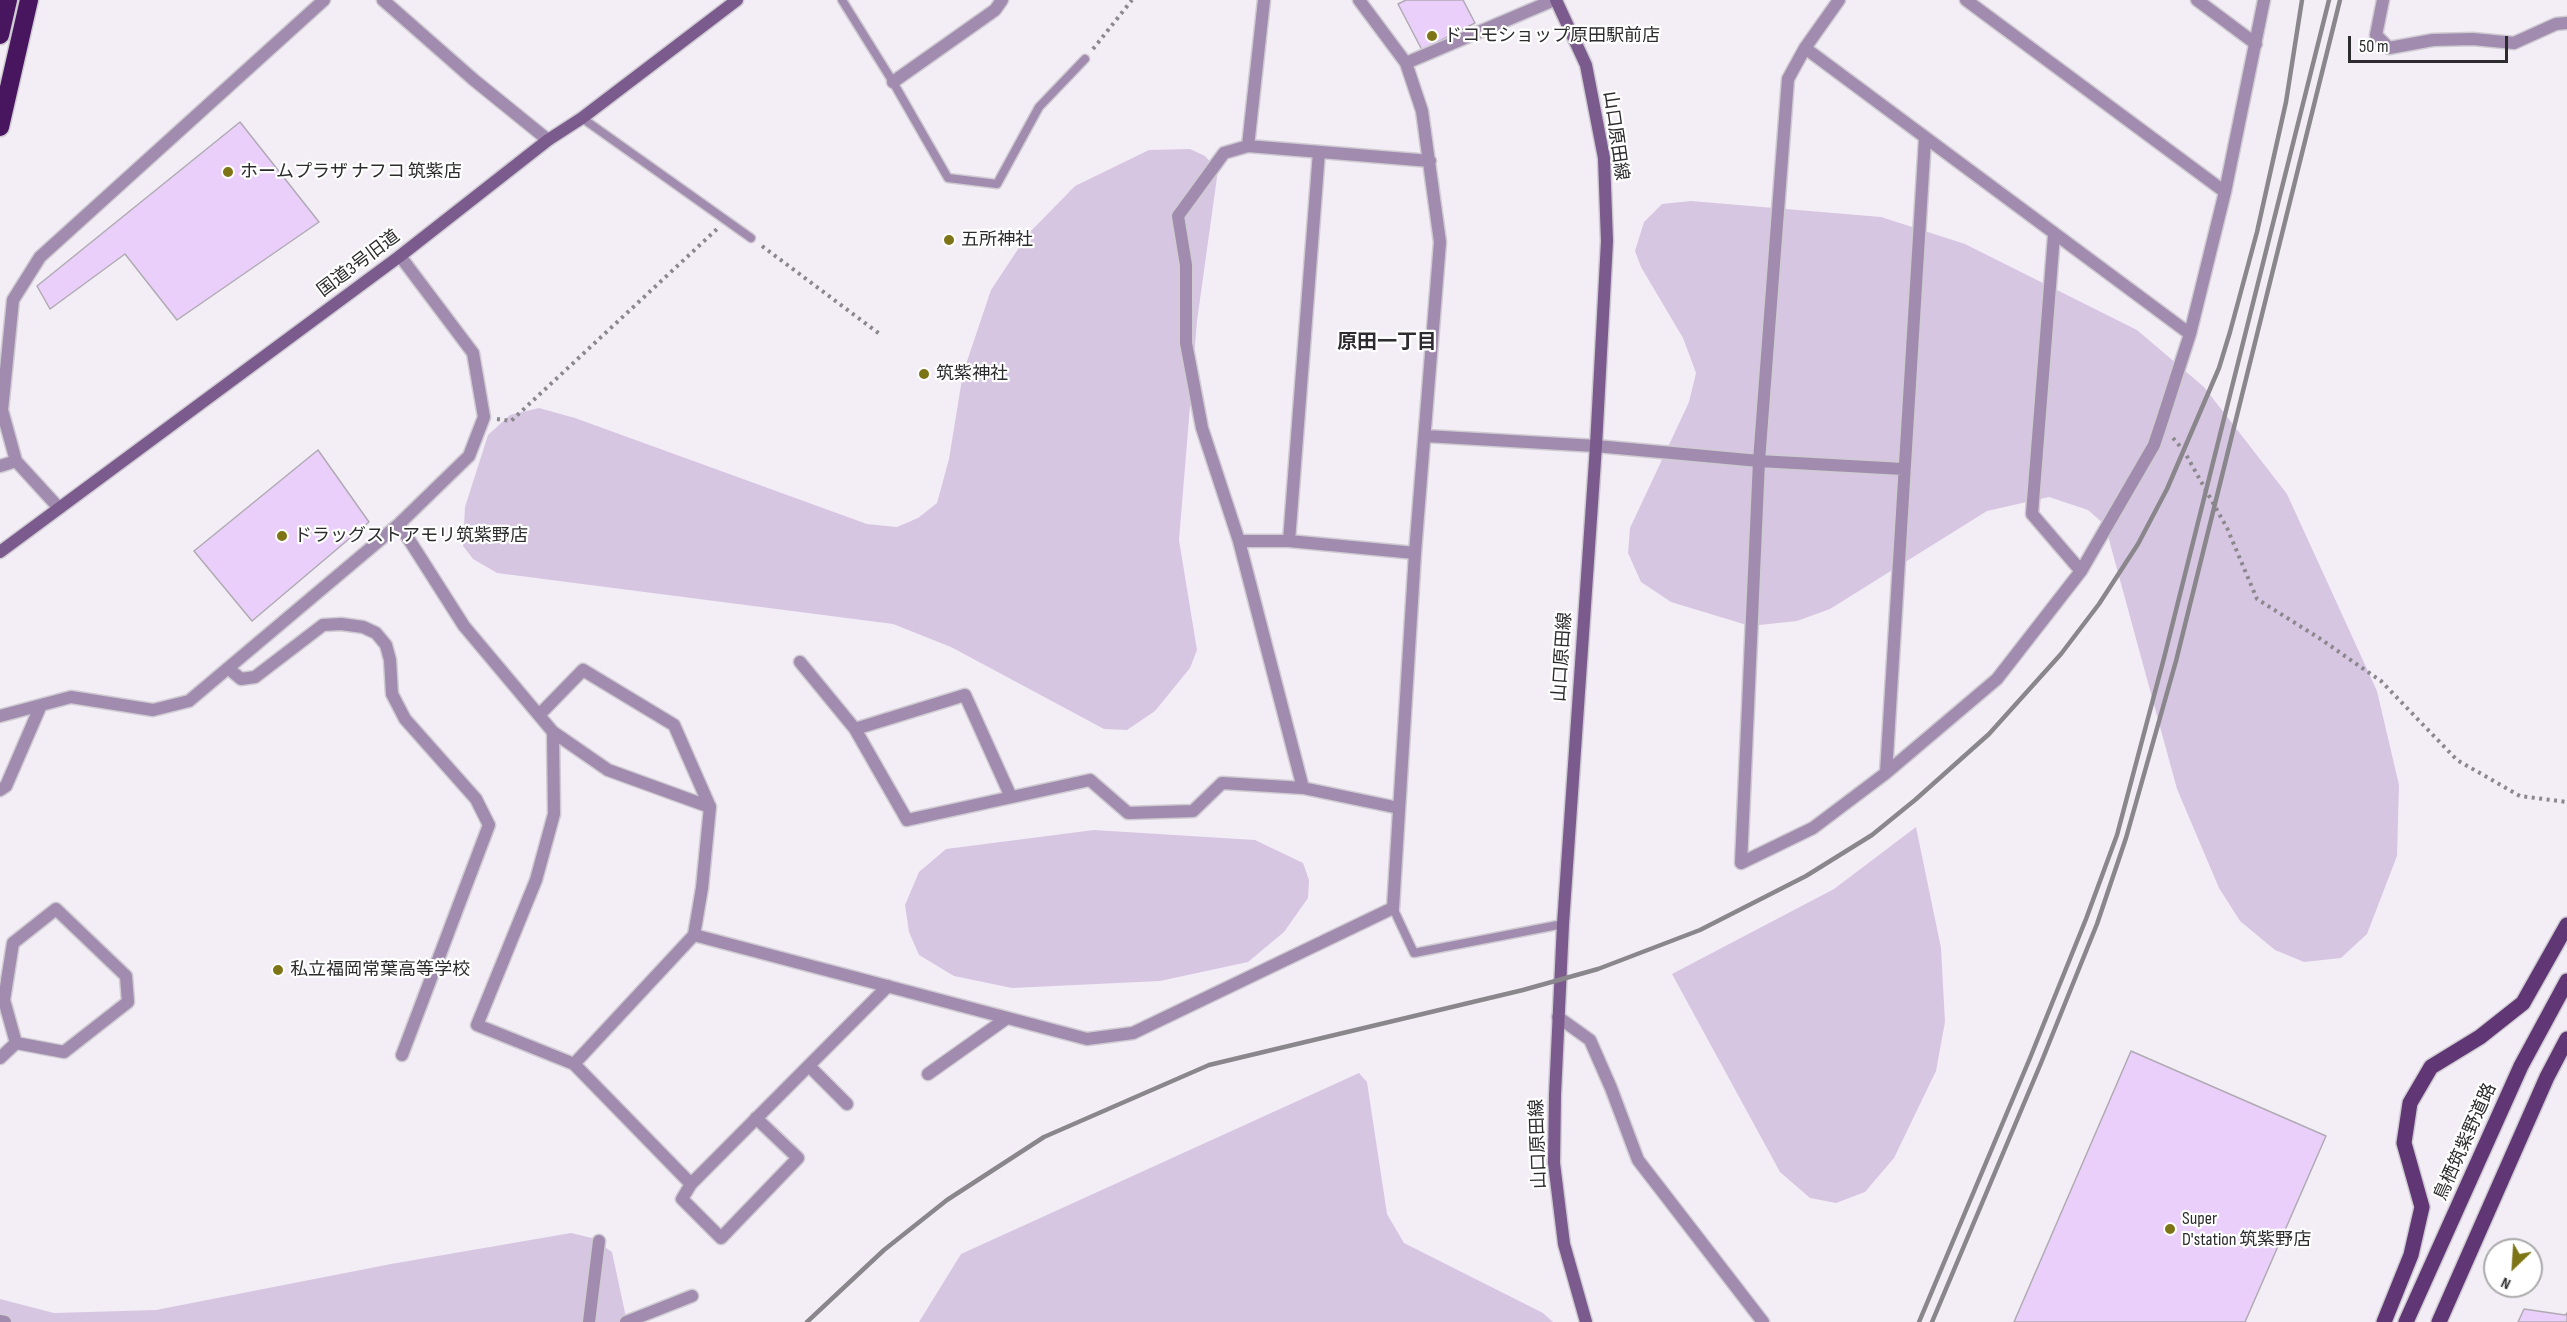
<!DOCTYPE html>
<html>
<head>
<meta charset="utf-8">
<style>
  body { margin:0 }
  #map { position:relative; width:2567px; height:1322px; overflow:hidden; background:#f3eef6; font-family:"Sofia Sans Condensed",sans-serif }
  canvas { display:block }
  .north { position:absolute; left:2483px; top:1238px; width:60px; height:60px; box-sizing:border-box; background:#fff; border:2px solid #abaaab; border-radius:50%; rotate:205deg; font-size:16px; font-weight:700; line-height:24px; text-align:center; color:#2c2b2d }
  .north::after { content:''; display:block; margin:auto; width:21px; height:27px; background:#7d7416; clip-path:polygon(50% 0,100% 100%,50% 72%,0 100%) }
  .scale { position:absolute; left:2348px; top:36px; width:160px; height:27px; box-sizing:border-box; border:3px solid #2c2b2d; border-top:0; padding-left:8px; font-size:18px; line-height:21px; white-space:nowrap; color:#2c2b2d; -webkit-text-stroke:4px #fff; paint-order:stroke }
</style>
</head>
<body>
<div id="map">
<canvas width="2567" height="1322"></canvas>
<div class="north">N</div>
<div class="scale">50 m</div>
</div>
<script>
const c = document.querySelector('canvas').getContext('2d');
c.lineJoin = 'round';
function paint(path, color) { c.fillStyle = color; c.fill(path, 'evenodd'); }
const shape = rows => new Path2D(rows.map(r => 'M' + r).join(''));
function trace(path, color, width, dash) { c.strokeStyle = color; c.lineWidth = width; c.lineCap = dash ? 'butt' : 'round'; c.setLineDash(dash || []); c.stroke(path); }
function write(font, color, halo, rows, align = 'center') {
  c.font = font + ' "Sofia Sans Condensed","Noto Sans JP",sans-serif'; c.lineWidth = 4.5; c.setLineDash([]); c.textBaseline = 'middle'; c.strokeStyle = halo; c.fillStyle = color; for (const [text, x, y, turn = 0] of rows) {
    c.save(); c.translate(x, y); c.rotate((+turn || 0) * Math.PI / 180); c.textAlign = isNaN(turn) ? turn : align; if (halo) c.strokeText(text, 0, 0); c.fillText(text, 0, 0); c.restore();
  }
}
paint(shape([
  [1190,149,1205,156,1218,170,1197,321,1179,540,1197,650,1190,668,1155,711,1127,730,1104,729,951,647,893,624,497,573,473,559,463,546,465,507,488,435,510,415,539,408,575,418,867,524,897,527,918,518,937,503,949,459,963,373,991,290,1028,234,1075,186,1149,150],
  [1691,201,1881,217,1965,244,2137,330,2204,387,2287,494,2377,691,2399,785,2397,856,2367,934,2341,958,2304,962,2275,950,2240,921,2219,888,2177,789,2105,525,2088,510,2049,497,1987,511,1830,609,1797,621,1750,626,1671,602,1641,582,1628,553,1630,528,1689,402,1696,373,1683,338,1641,267,1635,251,1644,222,1662,204],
  [1916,827,1941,948,1945,1022,1936,1071,1894,1158,1865,1192,1836,1203,1810,1198,1780,1172,1672,974,1834,889],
  [1094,830,1255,840,1303,863,1309,880,1308,898,1284,932,1248,962,1160,981,1012,988,954,976,919,955,909,932,905,905,919,872,946,849],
  [1359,1073,1367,1082,1387,1214,1404,1243,1543,1313,1553,1322,919,1322,961,1254],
  [571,1233,592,1238,612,1252,627,1322,0,1322,0,1299,54,1313,156,1310,391,1264]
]), '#d7c6e2');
const building = shape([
  [1406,0,1463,0,1475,23,1422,50,1398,4,1406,0],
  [240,122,319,222,177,320,125,254,50,309,37,286,240,122],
  [318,450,369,522,252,621,194,551,318,450],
  [2131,1051,2326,1136,2245,1322,2014,1322,2131,1051],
  [2524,1309,2565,1315,2567,1313,2567,1322,2518,1322,2524,1309]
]);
paint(building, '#eacffb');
trace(building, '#b0abb3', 1.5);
const lane = shape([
  [842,0,893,82,948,178,997,184,1039,107,1085,59],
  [582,118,751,238],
  [1393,908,1414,953,1563,924]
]);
const street = shape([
  [383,0,474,80,548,140],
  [1839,0,1805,48,1788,79,1759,461,1741,863,1813,828,1886,773,1997,679,2081,571,2154,445,2161,424,2190,334,2225,192,2264,0],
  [1966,0,2225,192],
  [2197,0,2256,44],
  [2383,0,2376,35,2389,48,2433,40,2473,39,2514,43,2556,24,2567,23],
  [1805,48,2190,334],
  [1406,63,1554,0],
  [893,82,995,10,1002,0],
  [1248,146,1264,0],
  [2054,235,2032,514,2081,571],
  [1426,436,1596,446,1759,461,1903,469],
  [0,466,16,461],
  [59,508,16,461,2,410,13,300,40,257,324,0],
  [399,524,464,626,553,732,608,770,710,807,702,888,694,935,1087,1039,1133,1033,1393,908,1415,553,1440,242,1422,111,1406,63,1359,0],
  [1239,541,1289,541,1415,553],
  [1289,541,1319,152],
  [800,662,855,729,907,820,1090,780,1128,813,1193,811,1222,783,1303,788,1399,808],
  [228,668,241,679,255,677,323,625,341,624,363,627,376,633,386,645,390,660,392,694,405,719,476,799,489,825,402,1055],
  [540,714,583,670,674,725,710,807],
  [0,716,71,697,153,710,189,701,399,524,469,456,484,417,473,353,400,256],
  [855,729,965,695,1011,797],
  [553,732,554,814,536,880,477,1025,574,1064,691,1184,888,986],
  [1886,773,1925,139],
  [1303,788,1239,541,1202,428,1186,343,1186,265,1178,216,1224,153,1248,146,1430,161],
  [0,790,6,786,41,705],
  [56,909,126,976,128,1002,64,1052,16,1043,4,1000,13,943,56,909],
  [1558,1017,1590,1040,1611,1088,1638,1160,1763,1322],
  [0,1058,16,1043],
  [574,1064,694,935],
  [809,1066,847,1104],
  [928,1074,1007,1018],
  [691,1184,682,1199,721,1238,798,1158,756,1118],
  [0,1321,5,1322],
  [589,1322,599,1241],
  [626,1322,692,1296]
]);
const secondary = shape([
  [1556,0,1586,65,1604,158,1607,241,1596,446,1563,924,1555,1095,1554,1163,1564,1244,1586,1322],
  [0,552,400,256,548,140,582,118,737,0]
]);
const primary = shape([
  [2384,1322,2411,1255,2422,1207,2404,1143,2410,1103,2431,1067,2480,1037,2523,1003,2567,925],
  [2406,1322,2521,1066,2567,981],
  [2439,1322,2547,1077,2567,1039]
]);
const highway = shape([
  [0,35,8,0],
  [0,127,29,0]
]);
trace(lane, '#cfcbd2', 11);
trace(street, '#cfcbd2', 15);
trace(secondary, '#cfcbd2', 15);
trace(primary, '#cfcbd2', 18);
trace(highway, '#cfcbd2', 21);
trace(shape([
  [1093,49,1132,0],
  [762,246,881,335],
  [497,419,511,421,717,229],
  [2173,438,2184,451,2227,528,2257,599,2319,638,2381,681,2457,760,2520,796,2567,802]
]), '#8b888d', 4, [3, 4.5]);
trace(lane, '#a18bae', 8);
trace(street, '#a18bae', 12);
trace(secondary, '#7b5a8d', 12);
trace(primary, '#603774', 15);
trace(highway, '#48165f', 18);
trace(shape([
  [807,1322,884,1250,947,1200,1044,1137,1209,1065,1523,990,1598,969,1700,930,1806,876,1872,835,1915,800,1989,734,2061,654,2099,604,2138,544,2167,489,2219,368,2230,332,2257,232,2286,102,2302,0],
  [1919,1322,2030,1058,2086,919,2117,835,2164,658,2329,0],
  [1932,1322,2041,1063,2097,924,2126,838,2176,661,2340,0]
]), '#8a878c', 4.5);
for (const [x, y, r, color] of [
  [1432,36,6,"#7d7416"],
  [228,172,6,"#7d7416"],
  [949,240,6,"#7d7416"],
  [924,374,6,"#7d7416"],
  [282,536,6,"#7d7416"],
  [278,970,6,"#7d7416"],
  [2170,1229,6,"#7d7416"]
]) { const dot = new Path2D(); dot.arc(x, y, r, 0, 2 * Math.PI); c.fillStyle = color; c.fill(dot); trace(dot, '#fff', 2); }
write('18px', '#2c2b2d', '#fff', [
  ["ドコモショップ原田駅前店",1444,36],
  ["ホームプラザ ナフコ 筑紫店",240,172],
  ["五所神社",961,240],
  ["筑紫神社",936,374],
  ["ドラッグストアモリ筑紫野店",294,536],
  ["私立福岡常葉高等学校",290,970],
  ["Super",2182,1219],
  ["D'station 筑紫野店",2182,1240]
], 'left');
write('18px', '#2c2b2d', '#fff', [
  ["山口原田線",1615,136,82],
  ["国道3号旧道",359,264,-37],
  ["山口原田線",1563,657,-86],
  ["鳥栖筑紫野道路",2466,1142,-66],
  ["山口原田線",1539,1144,-92]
]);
write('bold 20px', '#2f2c31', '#fff', [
  ["原田一丁目",1387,343]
]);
</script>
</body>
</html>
